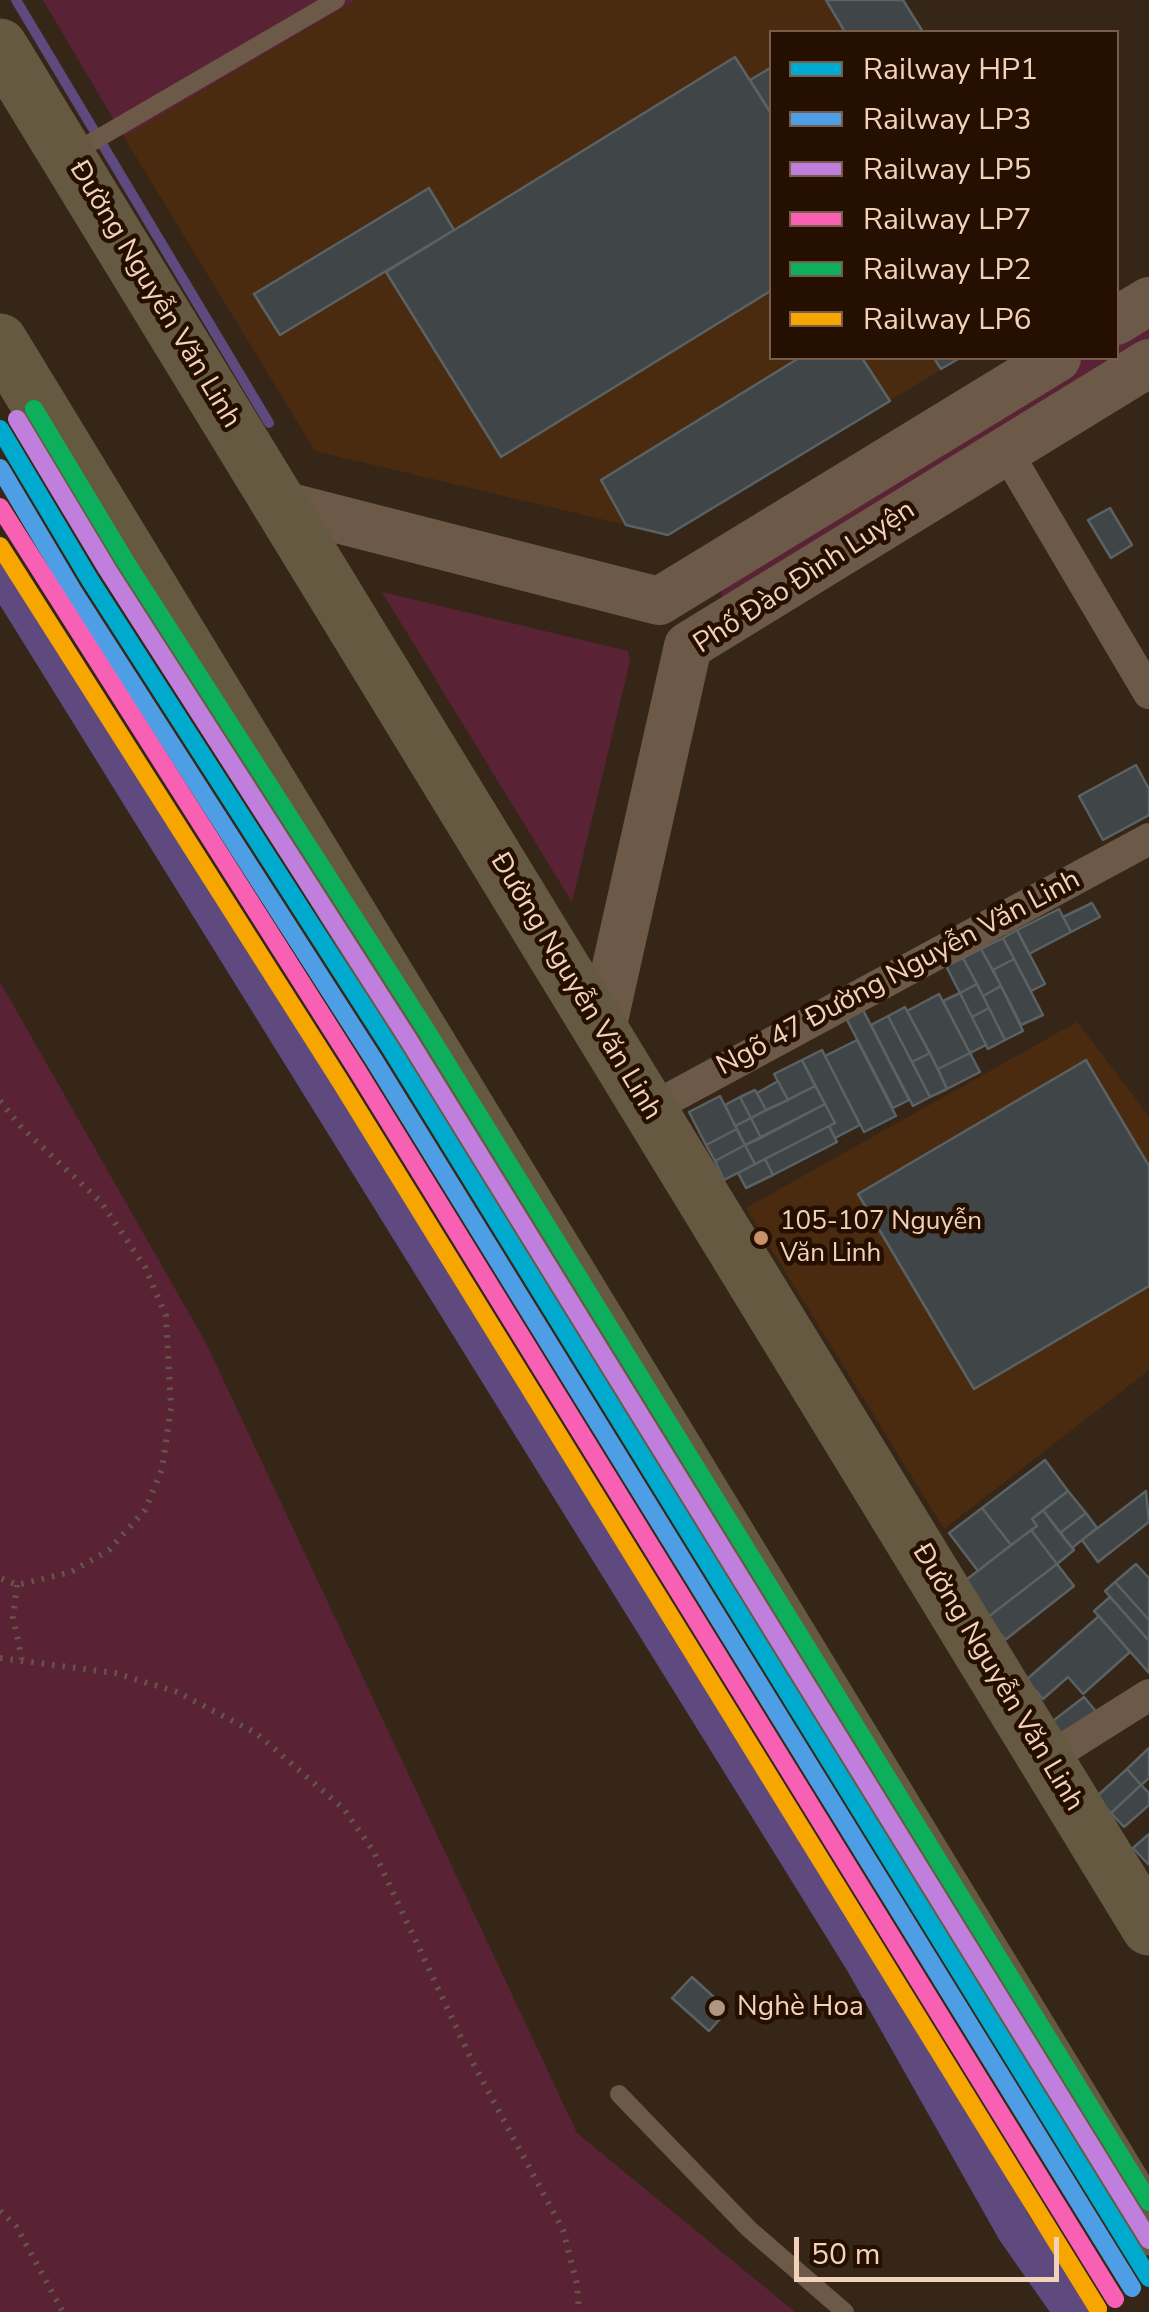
<!DOCTYPE html>
<html>
<head>
<meta charset="utf-8">
<style>
  body { margin:0 }
  #map { position:relative; width:1149px; height:2312px; overflow:hidden; background:#362618; font-family:"Nunito Sans",sans-serif }
  canvas { display:block }
  .legend { position:absolute; left:769px; top:30px; width:350px; height:330px; box-sizing:border-box; background:#250f00; border:2px solid #775d4a; margin:0; padding:12px 18px; list-style:none; font-size:30px; color:#f2d2b9 }
  .legend li { display:flex; align-items:center; gap:20px; height:50px }
  .legend b { width:50px; border:2px solid #775d4a }
  .scale { position:absolute; left:794px; top:2237px; width:265px; height:45px; box-sizing:border-box; border:5px solid #f2d2b9; border-top:0; padding-left:12px; font-size:30px; line-height:35px; white-space:nowrap; color:#f2d2b9; -webkit-text-stroke:8px #250f00; paint-order:stroke }
</style>
</head>
<body>
<div id="map">
<canvas width="1149" height="2312"></canvas>
<ul class="legend">
<li><b style="height:12px;background:#00a9ce"></b>Railway HP1</li>
<li><b style="height:12px;background:#4d9ee5"></b>Railway LP3</li>
<li><b style="height:12px;background:#c07fdc"></b>Railway LP5</li>
<li><b style="height:12px;background:#f860b3"></b>Railway LP7</li>
<li><b style="height:12px;background:#0daf5c"></b>Railway LP2</li>
<li><b style="height:12px;background:#f7a600"></b>Railway LP6</li>
</ul>
<div class="scale">50 m</div>
</div>
<script>
const c = document.querySelector('canvas').getContext('2d');
c.lineJoin = 'round';
function paint(path, color) { c.fillStyle = color; c.fill(path, 'evenodd'); }
const shape = rows => new Path2D(rows.map(r => 'M' + r).join(''));
function trace(path, color, width, dash) { c.strokeStyle = color; c.lineWidth = width; c.lineCap = dash ? 'butt' : 'round'; c.setLineDash(dash || []); c.stroke(path); }
function write(font, color, halo, rows, align = 'center') {
  c.font = font + ' "Nunito Sans",sans-serif'; c.lineWidth = 9; c.setLineDash([]); c.textBaseline = 'middle'; c.strokeStyle = halo; c.fillStyle = color; for (const [text, x, y, turn = 0] of rows) {
    c.save(); c.translate(x, y); c.rotate((+turn || 0) * Math.PI / 180); c.textAlign = isNaN(turn) ? turn : align; if (halo) c.strokeText(text, 0, 0); c.fillText(text, 0, 0); c.restore();
  }
}
paint(shape([
  [356,0,903,0,923,32,772,32,772,358,960,358,668,535,315,451,124,137],
  [1077,1022,1149,1116,1149,1370,944,1529,746,1208]
]), '#4b2b10');
paint(shape([
  [43,0,356,0,124,137],
  [1149,319,1149,345,724,599,721,595,724,578,1085,358,1116,358,1117,338],
  [382,592,628,651,630,661,572,902],
  [0,982,206,1343,577,2133,795,2312,0,2312]
]), '#592335');
trace(shape([
  [16,0,269,423]
]), '#5e4a7f', 10);
trace(shape([
  [0,569,863,1960,1015,2229,1073,2312]
]), '#5e4a7f', 38);
const building = shape([
  [826,0,903,0,923,32,845,32,826,0],
  [735,57,772,115,772,290,501,457,386,272,735,57],
  [772,67,772,115,750,80,772,67],
  [429,188,454,230,280,335,254,294,429,188],
  [799,358,862,358,890,401,668,535,626,525,601,480,799,358],
  [934,358,960,358,941,369,934,358],
  [1110,508,1132,545,1111,558,1088,520,1110,508],
  [1136,765,1149,789,1149,815,1103,840,1079,796,1136,765],
  [1092,903,1100,917,1071,932,1063,917,1092,903],
  [1059,909,1071,932,1029,954,1017,930,1059,909],
  [1017,930,1045,984,1031,991,1003,938,1017,930],
  [1003,938,1014,959,993,970,981,949,1003,938],
  [981,949,1001,986,983,996,963,958,981,949],
  [963,958,977,984,960,993,946,966,963,958],
  [1014,959,1043,1015,1021,1025,993,970,1014,959],
  [977,984,989,1008,972,1017,960,993,977,984],
  [1001,986,1023,1031,1005,1040,983,996,1001,986],
  [960,993,986,1045,970,1053,943,1001,960,993],
  [939,994,970,1053,938,1069,907,1011,939,994],
  [905,1007,930,1053,912,1062,888,1016,905,1007],
  [989,1008,1005,1040,988,1049,972,1017,989,1008],
  [863,1010,909,1100,893,1108,846,1018,863,1010],
  [888,1016,930,1097,913,1106,871,1025,888,1016],
  [857,1040,896,1116,864,1132,825,1056,857,1040],
  [822,1050,860,1125,835,1138,829,1126,835,1123,802,1060,822,1050],
  [930,1053,947,1089,930,1097,912,1062,930,1053],
  [970,1053,980,1072,947,1089,938,1069,970,1053],
  [802,1060,815,1086,788,1100,774,1074,802,1060],
  [1086,1060,1149,1166,1149,1286,974,1389,858,1194,1086,1060],
  [778,1081,788,1100,766,1110,757,1093,778,1081],
  [815,1086,825,1104,761,1138,751,1118,815,1086],
  [755,1090,766,1110,751,1118,740,1097,755,1090],
  [720,1096,737,1129,706,1145,689,1112,720,1096],
  [740,1097,751,1118,735,1126,725,1105,740,1097],
  [825,1104,835,1123,755,1164,745,1145,825,1104],
  [751,1118,761,1138,745,1145,735,1126,751,1118],
  [829,1126,837,1142,773,1175,765,1159,829,1126],
  [737,1129,745,1145,715,1161,706,1145,737,1129],
  [745,1145,755,1164,724,1180,715,1161,745,1145],
  [765,1159,773,1175,746,1188,738,1173,765,1159],
  [1045,1460,1068,1491,1032,1519,1037,1526,1011,1545,982,1508,1045,1460],
  [1068,1491,1086,1513,1060,1533,1043,1510,1068,1491],
  [1146,1491,1149,1522,1098,1562,1082,1540,1146,1491],
  [982,1508,1011,1545,978,1571,949,1533,982,1508],
  [1043,1510,1074,1550,1057,1564,1031,1530,1037,1526,1032,1519,1043,1510],
  [1086,1513,1097,1528,1072,1548,1060,1533,1086,1513],
  [1031,1530,1057,1564,988,1617,962,1583,1031,1530],
  [1057,1564,1074,1586,1005,1640,988,1617,1057,1564],
  [1136,1564,1149,1578,1149,1620,1115,1582,1136,1564],
  [1115,1582,1149,1620,1149,1641,1105,1591,1115,1582],
  [1110,1597,1149,1641,1149,1673,1094,1611,1110,1597],
  [1099,1616,1130,1652,1083,1694,1068,1677,1043,1699,1026,1680,1099,1616],
  [1084,1697,1098,1714,1063,1742,1049,1724,1084,1697],
  [1149,1748,1149,1778,1141,1785,1127,1769,1149,1748],
  [1127,1769,1141,1785,1111,1813,1096,1797,1127,1769],
  [1141,1785,1149,1793,1149,1805,1124,1827,1111,1813,1141,1785],
  [1149,1834,1149,1865,1133,1848,1149,1834],
  [692,1977,728,2010,709,2031,672,1998,692,1977]
]);
paint(building, '#404647');
trace(building, '#5b6264', 2.5);
trace(shape([
  [0,1101,22,1128,101,1202,145,1267,166,1316,171,1408,162,1469,145,1510,109,1550,71,1572,17,1585,0,1578],
  [17,1585,13,1617,22,1659],
  [0,1658,115,1673,177,1692,256,1733,344,1809,374,1852,473,2063,563,2230,577,2284,579,2312],
  [0,2211,16,2226,63,2312]
]), '#655547', 6, [2.5, 8]);
trace(shape([
  [73,153,336,0],
  [619,2094,749,2229,845,2312]
]), '#6d5948', 18);
trace(shape([
  [1006,451,1149,693],
  [650,1109,1149,839],
  [1046,1760,1149,1695]
]), '#6d5948', 32);
trace(shape([
  [1116,321,1149,301],
  [282,505,659,601,1057,358],
  [602,1029,688,646,1149,363]
]), '#6d5948', 48);
trace(shape([
  [0,46,1149,1928],
  [0,341,1149,2228]
]), '#665941', 55);
trace(shape([
  [0,429,90,580,391,1049,1149,2278]
]), '#00a9ce', 18);
trace(shape([
  [0,468,73,591,374,1060,1132,2288]
]), '#4d9ee5', 18);
trace(shape([
  [17,419,107,569,408,1039,1149,2240]
]), '#c07fdc', 18);
trace(shape([
  [0,507,357,1070,1115,2299]
]), '#f860b3', 18);
trace(shape([
  [34,409,124,559,425,1028,1149,2202]
]), '#0daf5c', 18);
trace(shape([
  [0,546,340,1081,1098,2309]
]), '#f7a600', 18);
for (const [x, y, r, color] of [
  [761,1238,9,"#c7916a"],
  [717,2008,10,"#b09681"]
]) { const dot = new Path2D(); dot.arc(x, y, r, 0, 2 * Math.PI); c.fillStyle = color; c.fill(dot); trace(dot, '#250f00', 4); }
write('26px', '#f2d2b9', '#250f00', [
  ["105-107 Nguyễn",780,1223],
  ["Văn Linh",780,1255]
], 'left');
write('28px', '#f2d2b9', '#250f00', [
  ["Đường Nguyễn Văn Linh",154,295,59],
  ["Phố Đào Đình Luyện",805,578,-33],
  ["Ngõ 47 Đường Nguyễn Văn Linh",899,974,-28],
  ["Đường Nguyễn Văn Linh",575,987,59],
  ["Đường Nguyễn Văn Linh",997,1678,59]
]);
write('28px', '#f2d2b9', '#250f00', [
  ["Nghè Hoa",737,2008]
], 'left');
</script>
</body>
</html>
